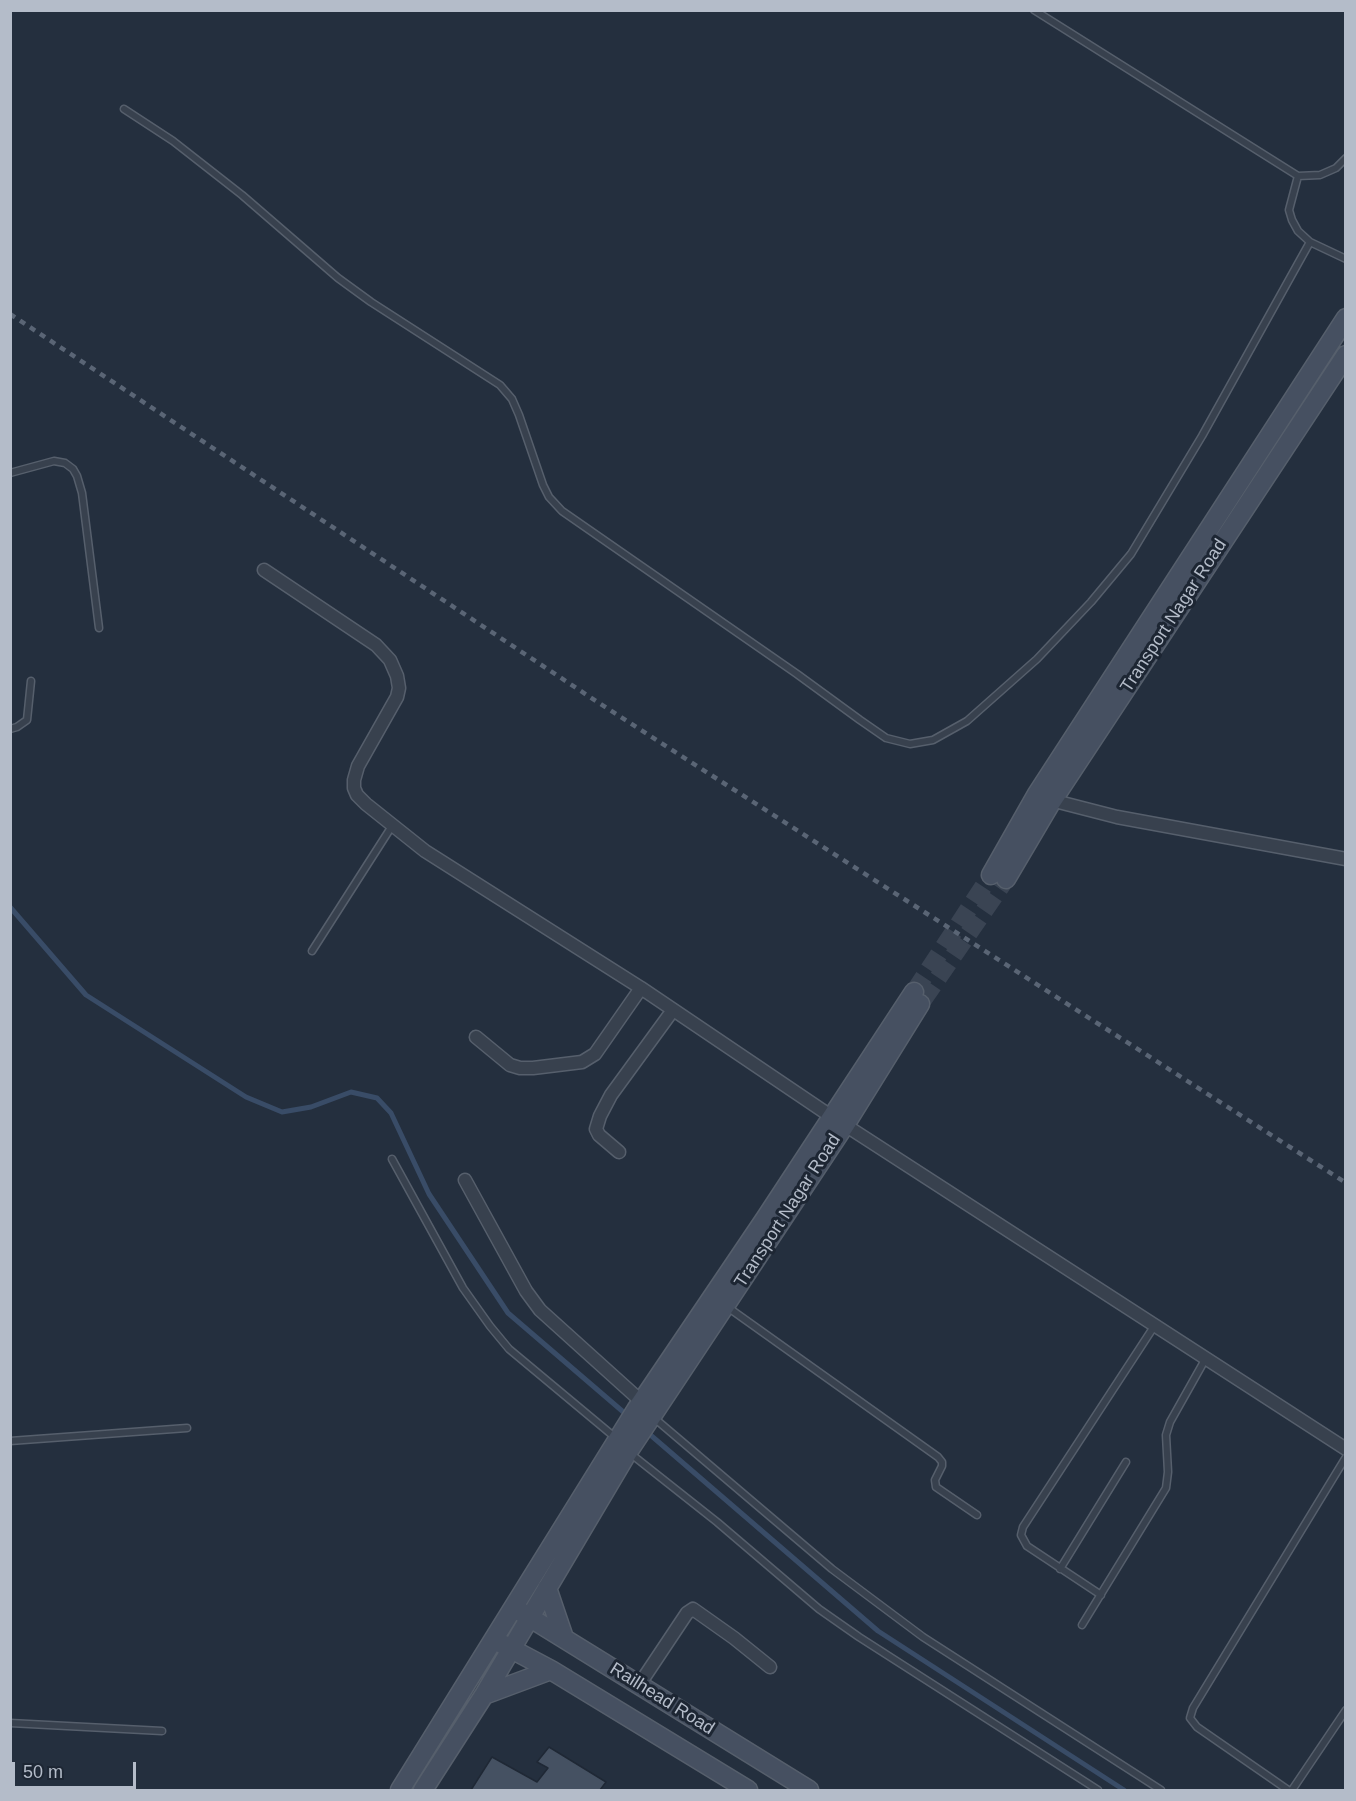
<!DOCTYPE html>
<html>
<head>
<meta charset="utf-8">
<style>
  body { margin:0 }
  #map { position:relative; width:1356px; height:1801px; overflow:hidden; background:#242f3e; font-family:Helvetica,sans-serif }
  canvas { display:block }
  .frame { position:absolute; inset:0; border:12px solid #b4bcc9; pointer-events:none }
  .scale { position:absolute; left:12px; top:1762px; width:124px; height:27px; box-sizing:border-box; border:3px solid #b4bcc9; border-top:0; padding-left:8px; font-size:18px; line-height:21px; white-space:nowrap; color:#b4bcc9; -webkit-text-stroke:4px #1d2633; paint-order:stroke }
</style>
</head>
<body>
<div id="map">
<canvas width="1356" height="1801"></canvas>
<div class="frame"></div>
<div class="scale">50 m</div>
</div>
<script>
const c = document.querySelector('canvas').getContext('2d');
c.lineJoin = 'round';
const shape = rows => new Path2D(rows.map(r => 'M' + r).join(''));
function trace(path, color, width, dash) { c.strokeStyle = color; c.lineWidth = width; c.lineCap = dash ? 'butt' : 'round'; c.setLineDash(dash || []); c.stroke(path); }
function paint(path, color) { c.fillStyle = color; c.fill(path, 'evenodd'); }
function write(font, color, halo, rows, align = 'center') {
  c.font = font + ' Helvetica,sans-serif'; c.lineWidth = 6; c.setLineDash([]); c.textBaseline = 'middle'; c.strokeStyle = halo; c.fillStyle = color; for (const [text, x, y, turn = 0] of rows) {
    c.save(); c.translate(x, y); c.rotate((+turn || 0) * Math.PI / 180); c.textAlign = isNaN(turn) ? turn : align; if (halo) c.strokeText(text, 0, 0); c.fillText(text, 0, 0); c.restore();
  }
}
trace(shape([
  [10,907,86,995,246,1097,282,1112,311,1107,351,1092,377,1098,391,1113,429,1194,508,1313,628,1416],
  [647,1432,878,1631,1124,1790]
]), '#394c67', 5);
const building = shape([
  [549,1747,606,1782,600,1790,471,1790,492,1757,537,1782,548,1768,537,1762,549,1747]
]);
paint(building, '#455162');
trace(building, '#1f2835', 1.5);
trace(shape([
  [914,992,991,875],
  [923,1000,1006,879]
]), '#3a4453', 18, [18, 9]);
const lane = shape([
  [1034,10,1298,176,1320,175,1336,168,1346,158],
  [124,109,173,141,242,195,338,278,371,302,500,385,512,399,519,415,543,485,549,497,562,511,797,674,860,720,886,738,910,744,933,740,967,721,1037,659,1091,602,1131,554,1202,436,1310,242],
  [1298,176,1289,210,1292,220,1298,231,1310,242,1346,259],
  [10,473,54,461,65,463,73,469,77,476,82,493,99,628],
  [10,729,17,727,27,720,31,681],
  [312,951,392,826],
  [392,1159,463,1288,490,1326,509,1349,617,1439],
  [726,1306,938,1457,942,1462,942,1466,935,1480,936,1487,977,1515],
  [653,1417,832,1569,923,1637,1161,1790],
  [10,1441,187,1428],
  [631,1454,717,1522,819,1609,859,1637,1098,1790],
  [1060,1569,1126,1462],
  [1101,1595,1027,1546,1021,1535,1023,1527,1155,1325],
  [1082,1625,1166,1488,1168,1472,1166,1435,1170,1422,1206,1358],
  [10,1723,162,1731],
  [1288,1790,1197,1727,1190,1718,1193,1708,1346,1457],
  [1292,1790,1346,1710]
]);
const street = shape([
  [264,570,376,645,390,660,397,676,399,688,397,697,358,766,354,780,354,788,357,795,366,804,425,851,641,988,832,1117],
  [1047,799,1117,817,1346,859],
  [476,1037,510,1065,520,1068,533,1068,582,1062,595,1054,641,988],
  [845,1125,1346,1449],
  [619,1152,599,1135,596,1129,600,1116,611,1095,673,1010],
  [465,1180,526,1291,540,1310,642,1402],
  [639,1685,687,1613,693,1609,734,1638,770,1667]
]);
const secondary = shape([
  [991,875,1037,794,1346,318],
  [1006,879,1052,801,1346,355],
  [547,1588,564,1638],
  [521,1612,809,1790],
  [502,1644,551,1670,748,1790],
  [484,1695,551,1670],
  [400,1790,636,1410,765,1219,914,992],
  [423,1790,484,1695,628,1452,845,1125,920,1004]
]);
trace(lane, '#565f6c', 9);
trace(street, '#565f6c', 15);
trace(secondary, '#565f6c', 21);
trace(lane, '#38414e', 6);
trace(street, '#38414e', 12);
trace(secondary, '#465061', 18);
trace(shape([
  [10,314,599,703,1346,1183]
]), '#5a6575', 4.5, [6, 6]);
write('18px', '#b4bcc9', '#1d2633', [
  ["Transport Nagar Road",1174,616,-57],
  ["Transport Nagar Road",788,1211,-57],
  ["Railhead Road",662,1699,32]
]);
</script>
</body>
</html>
